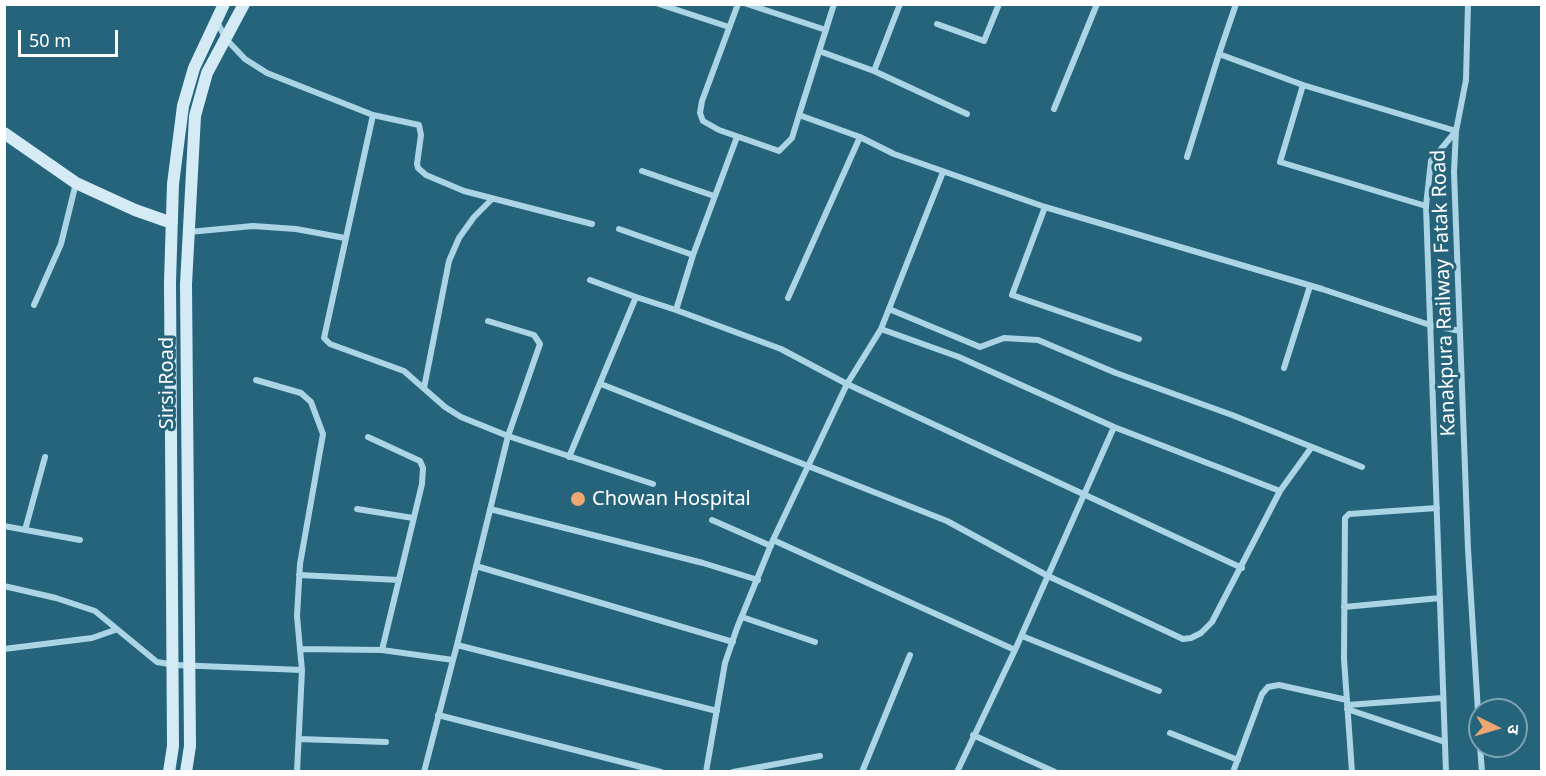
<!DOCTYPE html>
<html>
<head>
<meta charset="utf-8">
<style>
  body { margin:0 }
  #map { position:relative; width:1546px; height:776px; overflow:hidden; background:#26647c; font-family:"Noto Sans","Noto Sans Devanagari",sans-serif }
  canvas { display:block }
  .frame { position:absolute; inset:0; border:6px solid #fff; pointer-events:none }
  .north { position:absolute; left:1468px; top:698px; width:60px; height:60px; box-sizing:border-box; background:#26647c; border:2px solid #7da2b0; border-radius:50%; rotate:95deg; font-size:16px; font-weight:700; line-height:24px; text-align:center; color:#fff }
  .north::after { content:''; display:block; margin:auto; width:21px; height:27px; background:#eda670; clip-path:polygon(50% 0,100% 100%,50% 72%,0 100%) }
  .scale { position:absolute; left:18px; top:30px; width:100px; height:27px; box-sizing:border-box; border:3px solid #fff; border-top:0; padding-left:8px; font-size:18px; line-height:21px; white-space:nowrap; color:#fff; -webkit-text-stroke:4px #26647c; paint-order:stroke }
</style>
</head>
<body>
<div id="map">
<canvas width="1546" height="776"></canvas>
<div class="frame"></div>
<div class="north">उ</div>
<div class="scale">50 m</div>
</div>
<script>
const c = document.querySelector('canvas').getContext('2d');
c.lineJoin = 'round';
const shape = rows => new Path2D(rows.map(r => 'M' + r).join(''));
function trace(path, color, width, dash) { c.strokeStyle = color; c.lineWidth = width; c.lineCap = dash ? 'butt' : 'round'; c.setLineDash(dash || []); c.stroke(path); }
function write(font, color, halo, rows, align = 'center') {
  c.font = font + ' "Noto Sans",sans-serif'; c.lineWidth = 6; c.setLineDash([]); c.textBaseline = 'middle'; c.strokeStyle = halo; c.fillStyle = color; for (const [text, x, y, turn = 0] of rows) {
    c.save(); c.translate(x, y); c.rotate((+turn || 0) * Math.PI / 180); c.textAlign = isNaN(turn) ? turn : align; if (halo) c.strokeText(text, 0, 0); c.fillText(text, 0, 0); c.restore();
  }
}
trace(shape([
  [659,4,729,27],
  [738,4,702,101,700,113,703,121,719,130,779,151,792,138,799,115],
  [747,4,826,30],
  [834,4,799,115,860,137,894,154,1045,207,1322,289,1430,325,1460,331],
  [1236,4,1219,54,1303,85,1456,131],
  [1468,4,1466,80,1456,131,1454,172,1468,549,1480,744],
  [217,22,226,39,245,59,267,73,373,115,419,125,421,135,417,164,418,168,426,175,464,191,592,224],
  [937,24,984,41,999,4],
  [819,51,874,71,967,114],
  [874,71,900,4],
  [1303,85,1280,162,1426,206],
  [1054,109,1097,4],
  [373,115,324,338,330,344,404,371,445,407,461,417,508,436,540,344,534,335,488,321],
  [737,137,693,255,676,310,781,349,847,384,1242,568],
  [1187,157,1219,54],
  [642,171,714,196],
  [1045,207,1012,295,1139,339],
  [619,229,693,255],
  [189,232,253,226,296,229,345,238],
  [590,280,636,297],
  [788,298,860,137],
  [34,305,61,244,76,183],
  [889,309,980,347,1004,338,1038,340,1116,373,1232,415,1362,467],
  [881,329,959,357,1114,427,1280,491],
  [1284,368,1310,286],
  [256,380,301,393,311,402,323,434,300,564,297,616,300,649],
  [601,384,947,521,1048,576,1183,639,1191,638,1201,633,1212,622,1280,491,1311,448],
  [424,388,449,261,459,238,474,217,492,199],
  [368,437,420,461,423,468,422,484,382,650],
  [569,457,636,297,676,310],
  [357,509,413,518],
  [490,509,703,563,758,580],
  [712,520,771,546],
  [4,526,80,540],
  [25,530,45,457],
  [773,540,1015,650,1114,427],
  [476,566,733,642],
  [299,575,399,580],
  [4,586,56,598,95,611,157,662,175,665,302,670,297,772],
  [1344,607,1440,598],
  [742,617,815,642],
  [1022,636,1159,691],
  [457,645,508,436,653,484],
  [4,649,92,638,115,630],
  [302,670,300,649,382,650,453,660,457,645,717,711],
  [1347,705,1443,698],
  [1347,709,1445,742],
  [438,715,661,772],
  [1170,733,1238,760],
  [973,735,1055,772],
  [299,739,386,742],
  [1480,746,1482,772],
  [424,772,453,660],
  [706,772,725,663,737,628,773,540,847,384,881,329,943,172],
  [733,772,820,756],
  [862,772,910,655],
  [957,772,1015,650],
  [1233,772,1262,694,1268,687,1279,685,1347,700],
  [1352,772,1344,659,1345,518,1349,514,1437,508],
  [1446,772,1426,206,1431,161,1456,131]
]), '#abd5e5', 6);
trace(shape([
  [4,133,76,183,135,210,172,223],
  [169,772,173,746,170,282,173,184,183,106,194,68,224,4],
  [186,772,190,746,186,284,195,116,207,73,244,4]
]), '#d4ebf5', 12);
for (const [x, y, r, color] of [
  [578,499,8,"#eda670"]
]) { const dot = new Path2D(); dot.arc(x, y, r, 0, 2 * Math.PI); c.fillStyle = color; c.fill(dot); trace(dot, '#26647c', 2); }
write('20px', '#fff', '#26647c', [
  ["Kanakpura Railway Fatak Road",1444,293,-92],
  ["Sirsi Road",167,383,-90]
]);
write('20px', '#fff', '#26647c', [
  ["Chowan Hospital",592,499]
], 'left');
</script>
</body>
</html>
